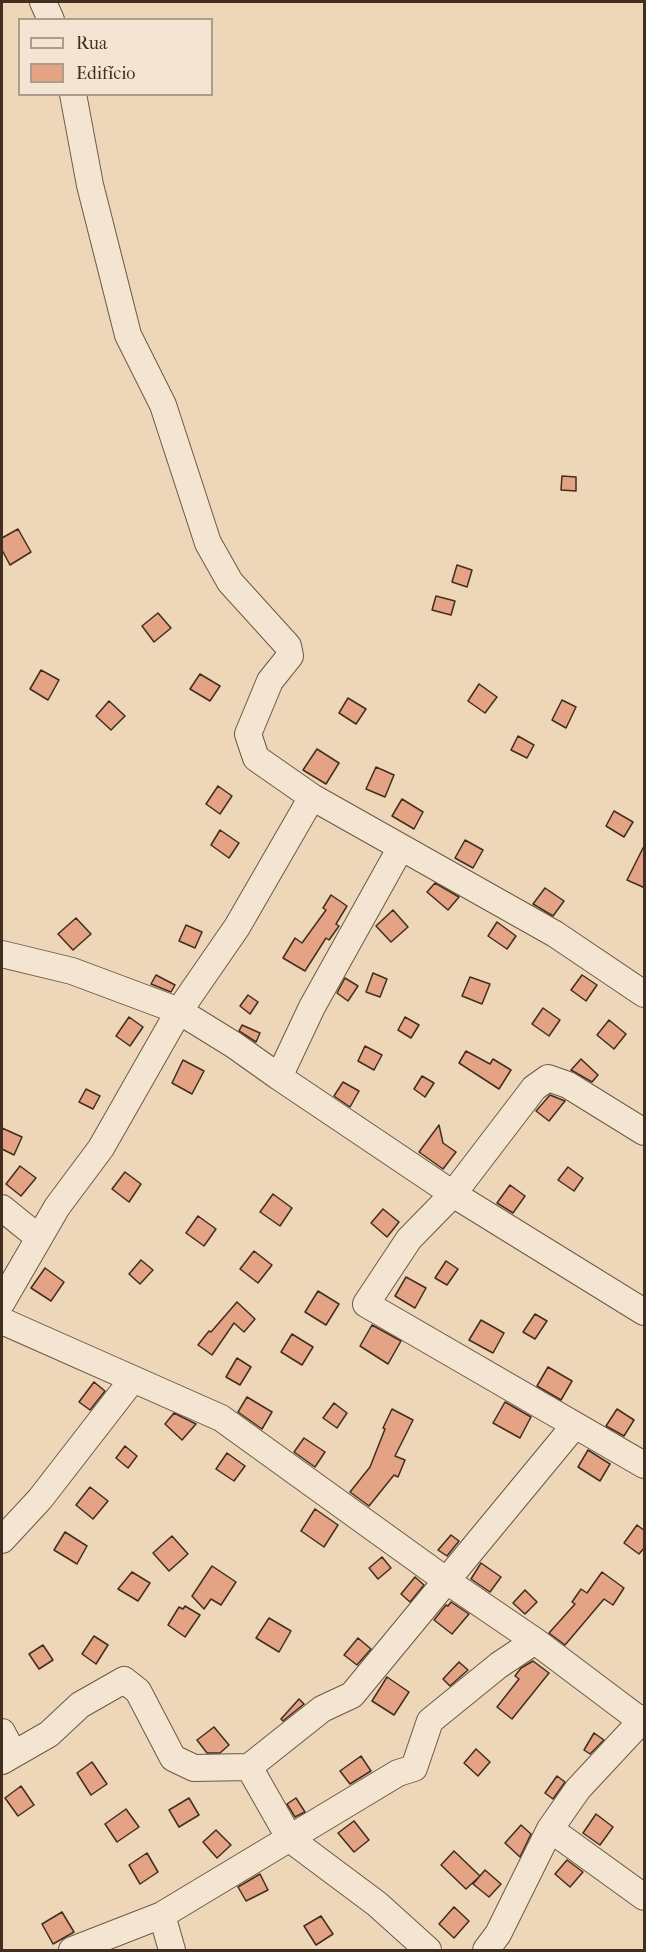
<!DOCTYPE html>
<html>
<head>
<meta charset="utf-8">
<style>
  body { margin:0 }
  #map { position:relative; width:646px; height:1952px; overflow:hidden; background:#edd7b8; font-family:"IM FELL French Canon",serif }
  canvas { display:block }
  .frame { position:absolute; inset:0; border:3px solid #412e1f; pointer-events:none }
  .legend { position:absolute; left:18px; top:18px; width:195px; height:78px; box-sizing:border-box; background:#f3e5d1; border:2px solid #ac9c8a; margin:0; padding:8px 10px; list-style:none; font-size:18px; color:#412e1f }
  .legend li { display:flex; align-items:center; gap:12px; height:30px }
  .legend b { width:30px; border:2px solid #ac9c8a }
</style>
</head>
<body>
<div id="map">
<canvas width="646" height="1952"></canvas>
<div class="frame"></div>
<ul class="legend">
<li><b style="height:8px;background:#f3e5d1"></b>Rua</li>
<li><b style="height:16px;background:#e4a385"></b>Edifício</li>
</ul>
</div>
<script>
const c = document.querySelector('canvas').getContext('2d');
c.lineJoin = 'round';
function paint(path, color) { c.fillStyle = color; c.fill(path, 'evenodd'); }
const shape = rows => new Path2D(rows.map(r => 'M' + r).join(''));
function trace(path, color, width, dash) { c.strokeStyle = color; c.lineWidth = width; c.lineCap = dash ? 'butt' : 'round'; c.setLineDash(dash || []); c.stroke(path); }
const building = shape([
  [562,476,576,477,576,491,561,490,562,476],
  [18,529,31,552,10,565,2,550,2,538,18,529],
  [457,565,472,570,467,587,452,582,457,565],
  [436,596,455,601,451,615,432,610,436,596],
  [158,613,171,628,154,642,142,626,158,613],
  [41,670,59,680,48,700,30,689,41,670],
  [200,674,220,686,210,701,190,689,200,674],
  [479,684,497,697,485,713,468,701,479,684],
  [348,698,366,709,356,724,339,713,348,698],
  [562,700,576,707,566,728,552,720,562,700],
  [109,701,125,716,111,730,96,716,109,701],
  [518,736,534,745,527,758,511,750,518,736],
  [317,749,339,763,326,784,303,770,317,749],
  [376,767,394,775,385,797,366,789,376,767],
  [218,786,232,796,220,814,206,804,218,786],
  [402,799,423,812,414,829,392,816,402,799],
  [614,811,633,822,624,837,606,826,614,811],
  [220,830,239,843,229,858,211,845,220,830],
  [465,840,483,850,473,868,455,858,465,840],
  [645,844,645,888,627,880,645,844],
  [435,883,459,897,448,910,427,892,435,883],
  [545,888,564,901,553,916,533,904,545,888],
  [331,895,347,906,336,924,339,926,329,940,326,938,305,971,283,958,295,938,302,943,326,910,323,908,331,895],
  [393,910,408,927,391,942,376,926,393,910],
  [76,918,91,934,73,950,58,934,76,918],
  [497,922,516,936,507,949,488,936,497,922],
  [186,925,202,932,195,948,179,941,186,925],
  [373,973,387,979,380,997,366,992,373,973],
  [156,975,175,985,171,992,151,984,156,975],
  [582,975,597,985,586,1001,571,990,582,975],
  [470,977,490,984,482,1004,462,996,470,977],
  [345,978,358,986,348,1001,337,993,345,978],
  [248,995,258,1002,250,1014,240,1006,248,995],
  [543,1008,560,1020,549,1036,532,1024,543,1008],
  [129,1017,143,1027,130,1046,116,1036,129,1017],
  [405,1017,419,1025,411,1038,398,1030,405,1017],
  [609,1020,626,1034,614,1049,597,1035,609,1020],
  [242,1025,260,1033,256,1042,239,1031,242,1025],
  [365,1046,382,1055,374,1070,358,1061,365,1046],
  [466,1051,490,1064,493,1059,511,1070,499,1089,459,1063,466,1051],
  [581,1059,598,1075,592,1082,571,1070,581,1059],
  [183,1060,204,1071,192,1094,172,1083,183,1060],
  [422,1076,434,1083,425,1097,414,1089,422,1076],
  [343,1082,359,1091,350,1107,334,1096,343,1082],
  [86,1089,100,1096,93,1109,79,1102,86,1089],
  [550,1095,565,1101,549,1121,536,1111,550,1095],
  [439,1125,443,1143,456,1152,443,1169,419,1152,439,1125],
  [2,1128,22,1137,14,1155,2,1149,2,1128],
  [20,1166,36,1178,21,1196,6,1184,20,1166],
  [568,1167,583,1178,574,1191,558,1180,568,1167],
  [125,1172,141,1184,129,1202,112,1189,125,1172],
  [510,1185,525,1196,513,1213,497,1203,510,1185],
  [273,1194,292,1208,280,1226,260,1212,273,1194],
  [383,1209,399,1222,387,1237,371,1223,383,1209],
  [198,1216,216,1229,204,1246,186,1233,198,1216],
  [254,1251,272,1265,258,1283,240,1269,254,1251],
  [141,1260,153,1270,140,1284,129,1274,141,1260],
  [446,1261,458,1269,447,1285,435,1278,446,1261],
  [45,1268,64,1282,51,1301,31,1288,45,1268],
  [406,1277,426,1288,415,1308,395,1296,406,1277],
  [318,1291,339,1304,326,1325,305,1312,318,1291],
  [237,1302,255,1319,244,1332,234,1323,212,1355,198,1345,209,1331,211,1332,237,1302],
  [535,1314,547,1321,535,1339,523,1332,535,1314],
  [481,1320,504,1333,493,1353,469,1340,481,1320],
  [372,1325,401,1341,388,1364,360,1346,372,1325],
  [292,1334,313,1347,302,1365,281,1352,292,1334],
  [237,1358,251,1367,240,1385,226,1377,237,1358],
  [548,1367,572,1381,561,1400,537,1386,548,1367],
  [94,1382,105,1391,90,1410,79,1402,94,1382],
  [247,1397,272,1412,262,1429,238,1412,247,1397],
  [505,1402,531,1417,520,1438,493,1423,505,1402],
  [334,1403,347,1413,337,1428,323,1418,334,1403],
  [392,1409,413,1420,395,1456,405,1460,398,1477,394,1475,369,1506,350,1492,370,1467,385,1429,383,1428,392,1409],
  [617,1409,634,1420,624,1436,606,1426,617,1409],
  [174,1413,196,1424,182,1440,165,1424,174,1413],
  [304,1438,325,1452,315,1467,294,1452,304,1438],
  [125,1446,137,1456,128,1468,116,1458,125,1446],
  [588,1450,610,1464,600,1481,578,1467,588,1450],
  [227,1453,245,1466,234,1481,216,1469,227,1453],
  [90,1487,108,1501,93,1519,76,1505,90,1487],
  [315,1509,338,1525,324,1547,301,1531,315,1509],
  [637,1525,645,1531,645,1547,639,1554,624,1543,637,1525],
  [65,1532,87,1546,77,1564,54,1550,65,1532],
  [451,1535,459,1541,447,1556,438,1550,451,1535],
  [172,1536,188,1554,169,1571,153,1553,172,1536],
  [382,1557,391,1568,378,1579,369,1568,382,1557],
  [481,1563,501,1577,490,1592,471,1579,481,1563],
  [212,1566,236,1582,221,1605,211,1599,204,1609,192,1596,212,1566],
  [132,1572,150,1583,138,1601,118,1589,132,1572],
  [602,1572,624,1588,613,1605,604,1599,565,1645,549,1633,575,1604,572,1602,581,1589,587,1593,602,1572],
  [415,1577,424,1585,410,1602,401,1594,415,1577],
  [525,1590,537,1602,525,1614,513,1603,525,1590],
  [451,1602,469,1614,452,1634,434,1620,446,1605,448,1606,451,1602],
  [185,1606,200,1615,185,1637,168,1625,179,1607,183,1609,185,1606],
  [269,1618,291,1631,279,1652,256,1638,269,1618],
  [94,1636,108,1645,96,1664,82,1654,94,1636],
  [358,1638,371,1649,357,1665,344,1655,358,1638],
  [43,1645,53,1660,39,1669,29,1654,43,1645],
  [533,1661,549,1673,512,1719,497,1707,519,1679,515,1676,521,1668,533,1661],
  [459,1662,468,1670,450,1686,443,1679,459,1662],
  [387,1677,409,1692,394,1715,372,1701,387,1677],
  [299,1699,304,1704,283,1721,281,1719,299,1699],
  [214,1727,229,1745,220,1753,207,1753,197,1740,214,1727],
  [594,1733,604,1740,590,1754,584,1750,594,1733],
  [476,1749,490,1762,478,1776,464,1763,476,1749],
  [361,1756,371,1771,350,1784,340,1771,361,1756],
  [92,1762,107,1784,91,1795,77,1773,92,1762],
  [557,1776,565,1782,553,1799,545,1793,557,1776],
  [21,1786,34,1805,18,1816,5,1798,21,1786],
  [189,1798,199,1815,179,1827,169,1810,189,1798],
  [296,1798,305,1812,295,1817,287,1804,296,1798],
  [126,1809,139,1827,117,1842,105,1824,126,1809],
  [596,1814,613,1827,600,1845,583,1833,596,1814],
  [354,1821,369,1840,354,1852,338,1833,354,1821],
  [521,1825,531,1834,520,1857,505,1843,521,1825],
  [216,1830,231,1845,217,1858,203,1842,216,1830],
  [454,1851,480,1876,466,1889,441,1865,454,1851],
  [147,1853,158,1872,140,1884,129,1865,147,1853],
  [567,1860,583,1872,570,1887,555,1874,567,1860],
  [485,1870,501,1884,489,1897,473,1884,485,1870],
  [260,1874,268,1890,246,1901,238,1887,260,1874],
  [454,1907,469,1921,454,1938,439,1924,454,1907],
  [62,1912,74,1932,53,1944,42,1924,62,1912],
  [321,1916,333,1934,316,1945,304,1926,321,1916]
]);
paint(building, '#e4a385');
trace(building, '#412e1f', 1.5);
const minor = shape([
  [43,2,51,20],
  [73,94,90,185,128,335,163,405,208,543,230,582,288,646,290,656,270,681,248,734,256,758,312,797,555,934,644,994],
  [2,954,72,971,179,1011,234,1045,279,1077,453,1194,644,1312],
  [279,1077,312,1007,400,849],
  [644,1132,568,1085,548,1078,534,1088,453,1194,409,1239,366,1304,644,1465],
  [2,1208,39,1238],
  [2,1302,57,1207,101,1148,179,1011,237,927,312,797],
  [2,1321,221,1418,447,1581,535,1641,644,1723],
  [2,1540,40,1499,133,1379],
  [2,1732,13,1753],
  [2,1761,49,1734,80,1705,124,1680,138,1691,173,1758,194,1768,249,1767,322,1709,352,1695,575,1425],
  [249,1767,290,1839,377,1904,428,1950],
  [550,1829,644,1897],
  [162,1915,172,1950],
  [72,1950,162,1915,398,1773,414,1768,430,1721,499,1665,535,1641],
  [486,1950,498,1934,550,1829,578,1789,644,1718]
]);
trace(minor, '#6c5845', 28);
trace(minor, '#f3e5d1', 26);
</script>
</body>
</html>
